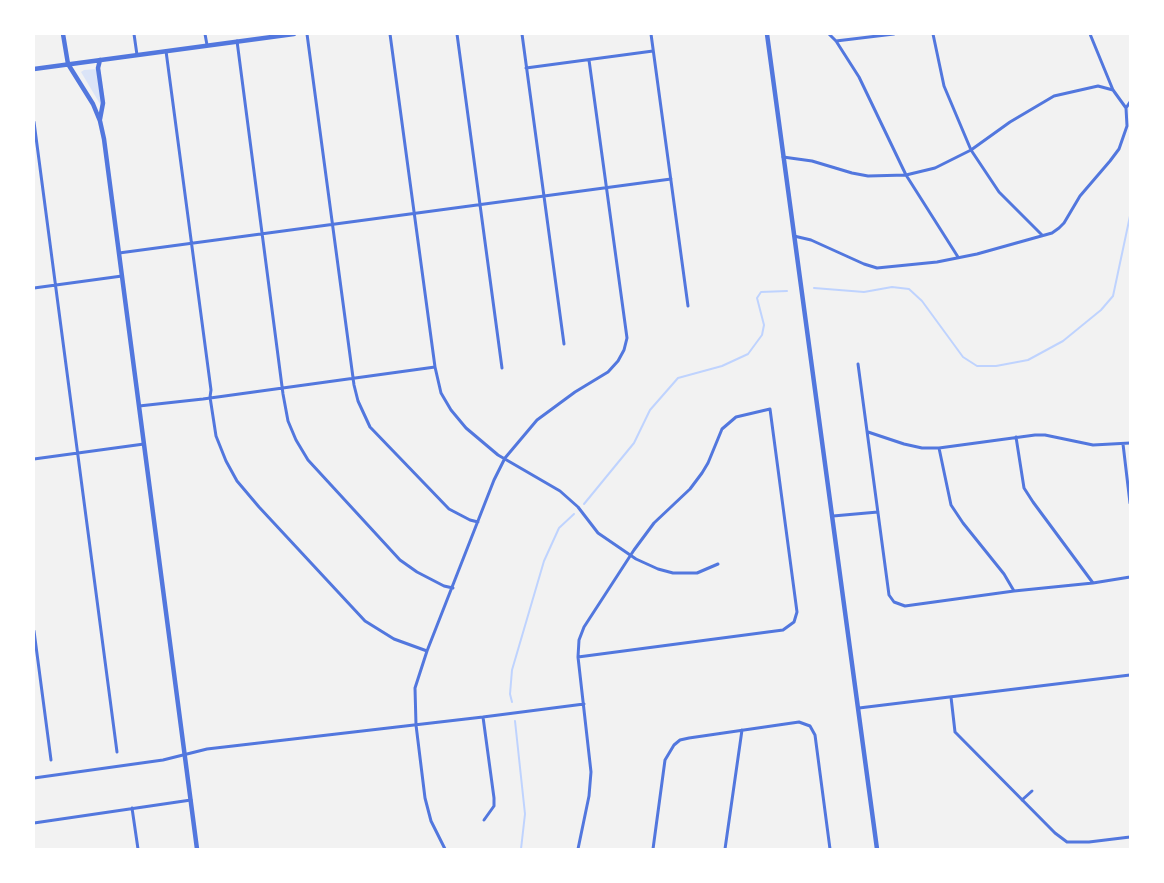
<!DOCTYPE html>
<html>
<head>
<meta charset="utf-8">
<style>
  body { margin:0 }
  #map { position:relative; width:1164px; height:883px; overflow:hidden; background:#f2f2f2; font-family:Quicksand,sans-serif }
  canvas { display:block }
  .frame { position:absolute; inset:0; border:35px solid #fff; pointer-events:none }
</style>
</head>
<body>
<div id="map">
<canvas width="1164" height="883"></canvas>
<div class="frame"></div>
</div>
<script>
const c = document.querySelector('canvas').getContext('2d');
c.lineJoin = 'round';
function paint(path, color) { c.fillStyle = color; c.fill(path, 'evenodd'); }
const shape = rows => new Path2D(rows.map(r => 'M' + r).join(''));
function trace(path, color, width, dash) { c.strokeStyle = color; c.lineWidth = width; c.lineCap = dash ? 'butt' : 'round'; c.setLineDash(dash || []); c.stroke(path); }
paint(shape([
  [96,69,101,103,100,104,81,72,84,70]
]), '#dbe4f7');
trace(shape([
  [814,288,864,292,892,287,909,289,922,301,963,357,977,366,996,366,1028,360,1063,341,1101,310,1113,296,1130,216],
  [584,504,634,443,650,410,678,378,722,366,748,354,762,335,764,325,757,298,761,292,787,291],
  [512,702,510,694,512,670,544,561,559,528,574,514],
  [515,721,525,814,521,849]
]), '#bfd3fe', 2);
trace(shape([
  [134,34,137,55],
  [205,34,207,45],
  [307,34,354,385,358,401,370,427,449,509,470,520,478,522],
  [390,34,435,367,441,393,451,410,466,428,498,455,560,491,578,507,598,533,636,559,658,569,673,573,697,573,718,564],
  [457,34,502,368],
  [522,34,564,344],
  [651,34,688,306],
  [829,34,836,41,859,77,906,175,958,257],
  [933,34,944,86,971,150,999,192,1042,235],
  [237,41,283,394,288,421,296,440,308,460,400,560,417,572,444,586,453,588],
  [836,41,894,34],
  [166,51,211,390,210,397,216,436,226,461,237,481,259,507,365,621,394,639,427,651],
  [526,68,653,51],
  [1126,108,1130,102],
  [34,122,117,752],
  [783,157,812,161,852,173,868,176,906,175,935,168,971,150,1010,122,1054,96,1098,86,1113,90],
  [794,236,811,240,864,264,877,268,937,262,977,254,1052,233,1059,228,1064,223,1080,196,1110,161,1119,149,1127,126,1126,108,1113,90,1090,34],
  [119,253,671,179],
  [34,288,122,276],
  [858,364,889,595,894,602,905,606,1014,591,1093,583,1130,577],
  [139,406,203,399,435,367],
  [868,432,904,444,922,448,939,448,1035,435,1045,435,1093,445,1130,443],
  [1016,437,1024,488,1033,502,1093,583],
  [1123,444,1130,503],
  [939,448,951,505,963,523,1004,574,1014,591],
  [34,459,144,444],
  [833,516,878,512],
  [34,631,51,760],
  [951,697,955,732,1055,833,1067,842,1089,842,1130,837],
  [859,708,1130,675],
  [483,717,494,798,494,806,484,820],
  [34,778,163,760,207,749,483,717,584,704],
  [1022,800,1032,791],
  [132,808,138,849],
  [34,823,191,800],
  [445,849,431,821,425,798,416,725,415,688,427,651,494,480,505,458,537,420,575,392,608,372,618,361,624,350,627,338,589,60],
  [578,849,589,796,591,772,578,657,579,640,584,627,634,550,654,523,690,489,702,473,708,463,722,429,736,417,770,409,797,612,794,622,783,630,578,657],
  [653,849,665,760,674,745,680,740,689,738,799,722,810,726,815,735,830,849],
  [725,849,742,730]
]), '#5277de', 3);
trace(shape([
  [63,34,68,64,93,104,100,121,104,139,197,849],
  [767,34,877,849],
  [34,69,294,34],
  [100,119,103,103,98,68,100,60]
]), '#5277de', 4.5);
</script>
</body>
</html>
